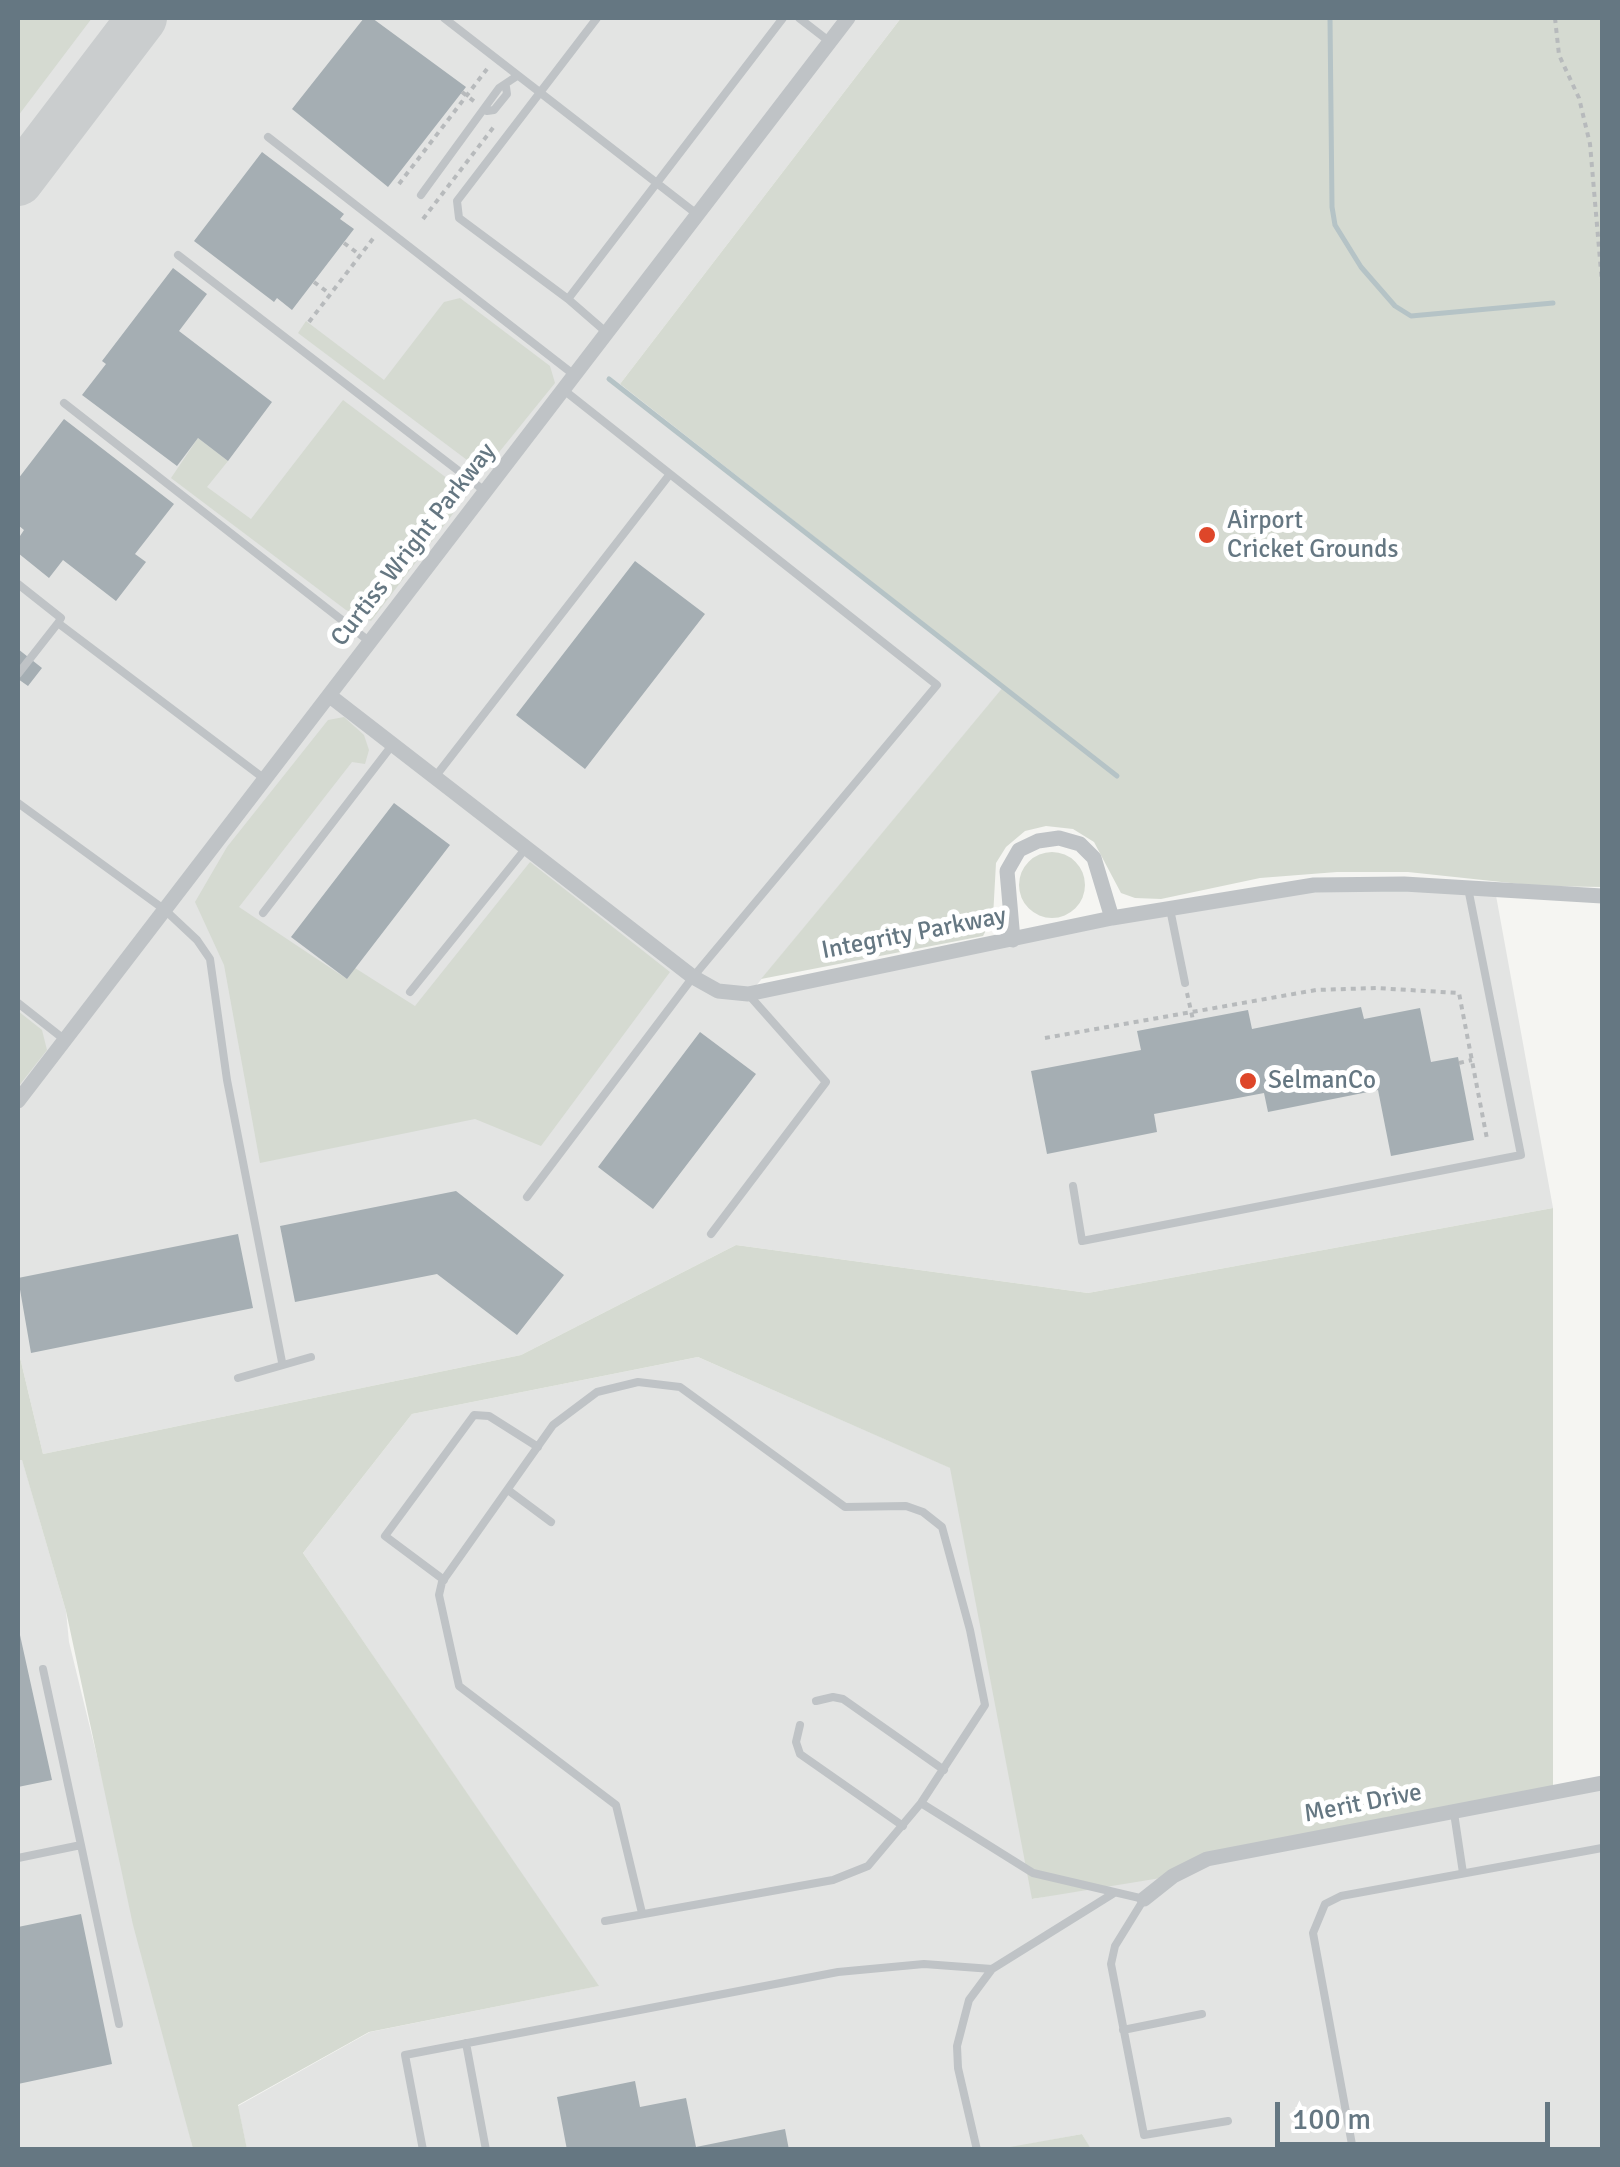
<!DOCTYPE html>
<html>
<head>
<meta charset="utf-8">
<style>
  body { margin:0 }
  #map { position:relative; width:1620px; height:2167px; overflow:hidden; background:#f5f5f2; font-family:Signika,sans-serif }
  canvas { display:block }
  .frame { position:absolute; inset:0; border:20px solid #657782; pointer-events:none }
  .scale { position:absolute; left:1275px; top:2102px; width:275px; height:45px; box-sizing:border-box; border:5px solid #657782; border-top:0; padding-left:12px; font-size:30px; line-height:35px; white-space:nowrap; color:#657782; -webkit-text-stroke:8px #fff; paint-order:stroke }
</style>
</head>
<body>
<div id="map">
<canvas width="1620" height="2167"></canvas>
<div class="frame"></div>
<div class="scale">100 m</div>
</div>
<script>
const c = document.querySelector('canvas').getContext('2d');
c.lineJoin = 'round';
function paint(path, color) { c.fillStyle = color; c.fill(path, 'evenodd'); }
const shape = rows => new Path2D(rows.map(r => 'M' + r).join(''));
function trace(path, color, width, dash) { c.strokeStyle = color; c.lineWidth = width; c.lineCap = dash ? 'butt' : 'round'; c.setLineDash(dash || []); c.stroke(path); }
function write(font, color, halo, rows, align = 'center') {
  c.font = font + ' Signika,sans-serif'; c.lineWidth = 10; c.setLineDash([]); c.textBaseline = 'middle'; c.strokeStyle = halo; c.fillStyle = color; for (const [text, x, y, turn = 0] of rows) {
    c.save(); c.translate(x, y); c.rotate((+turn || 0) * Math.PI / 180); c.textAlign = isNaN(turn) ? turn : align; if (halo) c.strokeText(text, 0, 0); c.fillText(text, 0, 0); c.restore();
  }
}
paint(shape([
  [18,18,901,18,620,384,1004,687,750,993,1314,885,1495,890,1553,1208,1088,1293,736,1245,521,1355,43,1454,18,1349],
  [698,1357,951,1468,1033,1899,1602,1783,1602,2149,1091,2150,1082,2134,998,2150,247,2150,238,2106,370,2032,598,1986,303,1553,412,1414],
  [22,1459,66,1611,69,1642,193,2149,18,2149,18,1460]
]), '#e3e4e3');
paint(shape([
  [18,18,92,18,18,116],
  [901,18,1602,18,1602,887,1539,886,1408,872,1337,872,1260,878,1161,899,1135,898,1121,893,1094,842,1073,829,1046,826,1025,831,1006,847,996,863,993,917,983,936,761,979,1004,686,620,384],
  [460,298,550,366,555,383,483,472,298,333,306,321,384,380,444,302],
  [343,400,468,494,371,621,346,610,171,478,198,438,228,461,207,487,251,519],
  [344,717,364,735,369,750,365,764,352,762,239,907,347,979,355,968,415,1006,530,862,670,972,541,1146,475,1119,260,1163,224,965,195,902,227,847,328,720],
  '1019 885a33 33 0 1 1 66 0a33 33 0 1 1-66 0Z',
  [18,1011,42,1030,47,1050,18,1087],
  [1553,1208,1553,1793,1207,1859,1173,1876,1032,1899,950,1468,698,1357,412,1414,303,1553,599,1986,369,2032,238,2105,247,2149,193,2149,133,1925,66,1611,22,1460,18,1460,18,1349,43,1454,521,1355,736,1245,1088,1293],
  [1082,2134,1091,2149,998,2149,999,2149]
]), '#d5dad1');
trace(shape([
  [1330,18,1332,207,1335,225,1361,267,1395,306,1411,316,1553,303],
  [609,379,1117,776]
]), '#b5c3c6', 5);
trace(shape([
  [18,181,142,18]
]), '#cacdce', 50);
paint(shape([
  [364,18,372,18,466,87,388,187,292,109],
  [262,152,344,214,340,219,354,229,292,310,277,298,274,302,194,241],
  [173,268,207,294,179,331,272,402,228,461,198,438,177,466,82,395,106,364,102,361],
  [64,419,174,504,135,554,146,562,116,601,63,560,49,578,18,553,18,539,24,530,18,525,18,479],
  [635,561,705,614,585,769,516,715],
  [18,649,42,668,28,686,18,679],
  [394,803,450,845,347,979,291,937],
  [1361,1007,1364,1019,1420,1008,1431,1062,1458,1057,1474,1140,1391,1156,1378,1090,1268,1112,1264,1093,1154,1114,1157,1132,1047,1154,1031,1071,1141,1050,1137,1031,1248,1010,1252,1029],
  [700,1032,756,1074,653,1209,598,1167],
  [456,1191,564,1275,517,1335,437,1274,295,1302,280,1226],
  [238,1234,253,1308,31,1353,18,1278],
  [18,1626,52,1780,18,1787],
  [81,1914,112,2064,18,2084,18,1927],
  [635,2081,640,2107,686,2098,696,2147,785,2129,789,2150,567,2150,557,2097]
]), '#a5aeb3');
trace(shape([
  [1555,18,1559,55,1579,98,1590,144,1602,283],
  [462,92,475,102],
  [399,184,487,69],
  [423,219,496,124],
  [344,243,360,255],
  [314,282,330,294],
  [1602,311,1602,411],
  [309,322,375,236],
  [1187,993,1193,1020],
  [1045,1038,1316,990,1376,988,1459,993,1487,1139],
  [1459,1063,1472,1060]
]), '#b7babc', 4, [5, 5]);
trace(shape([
  [444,18,698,215],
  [799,18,830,42],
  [487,111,494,110,507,94,506,87],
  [268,137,573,374],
  [421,195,499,88,517,76],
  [178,255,486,492],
  [568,299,459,218,457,201,597,18],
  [606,332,568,299,783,18],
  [64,403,370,642],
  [18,584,61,618,58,623],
  [18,674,58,623,266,780],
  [435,777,670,474],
  [18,803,165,910,197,940,210,959,227,1080,282,1362],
  [1170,909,1185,983],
  [263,913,393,744],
  [410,992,526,848],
  [18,1003,65,1040],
  [1073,1186,1082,1241,1521,1155,1468,888],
  [527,1197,693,977,937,685,565,391],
  [711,1234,826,1082,748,994],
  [238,1378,311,1357],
  [508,1490,551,1522],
  [444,1580,385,1536,474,1415,489,1416,538,1447],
  [43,1669,81,1845],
  [816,1701,833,1697,843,1699,944,1770],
  [800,1725,796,1742,800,1754,903,1826],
  [921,1803,1033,1873,1144,1899,1115,1946,1111,1964,1144,2135,1228,2121],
  [1454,1813,1463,1873],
  [18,1858,81,1845,119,2024],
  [605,1921,833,1880,868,1866,921,1803,985,1705,970,1630,942,1527,923,1512,906,1506,845,1507,680,1387,638,1382,597,1392,553,1425,442,1582,439,1595,459,1686,616,1805,642,1913],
  [1123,2030,1202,2014],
  [466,2043,486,2150],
  [423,2150,405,2055,838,1972,924,1964,992,1969],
  [977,2150,958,2068,957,2046,969,2000,992,1969,1114,1893],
  [1353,2150,1313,1933,1325,1904,1341,1896,1602,1848]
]), '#bfc3c6', 8);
trace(shape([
  [330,696,693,977,718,991,748,994,1112,918,1314,885,1404,884,1602,896],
  [1013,940,1007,871,1019,850,1038,841,1059,838,1080,844,1094,858,1112,918],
  [18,1101,848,18],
  [1144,1899,1173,1876,1207,1859,1602,1783]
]), '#bfc3c6', 15);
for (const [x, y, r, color] of [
  [1207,535,10,"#de4629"],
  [1248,1081,10,"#de4629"]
]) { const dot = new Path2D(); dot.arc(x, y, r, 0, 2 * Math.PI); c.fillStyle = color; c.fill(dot); trace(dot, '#fff', 4); }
write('25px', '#657782', '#fff', [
  ["Airport",1227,521],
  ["Cricket Grounds",1227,550],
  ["SelmanCo",1268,1081]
], 'left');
write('25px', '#657782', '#fff', [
  ["Curtiss Wright Parkway",414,545,-52],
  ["Integrity Parkway",914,934,-11],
  ["Merit Drive",1363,1804,-11]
]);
</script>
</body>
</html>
